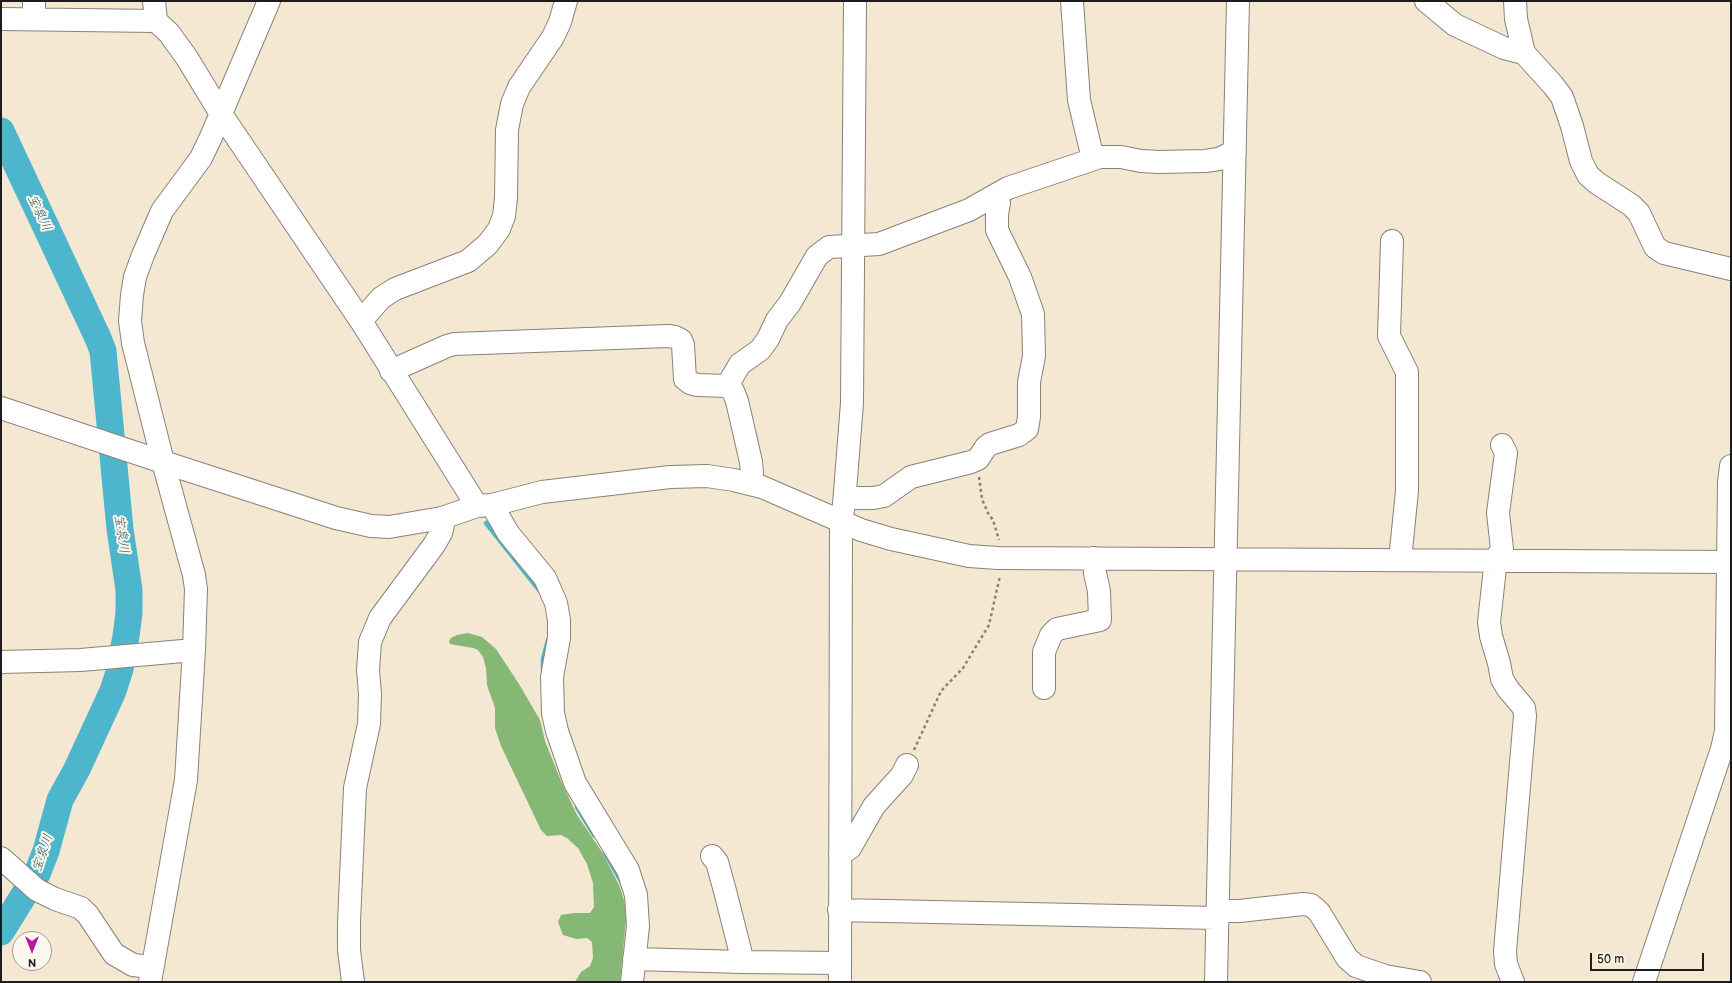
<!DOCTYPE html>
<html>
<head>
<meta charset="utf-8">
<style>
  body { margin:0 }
  #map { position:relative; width:1732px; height:983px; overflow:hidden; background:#f5e8d2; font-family:"Balsamiq Sans",sans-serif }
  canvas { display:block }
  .frame { position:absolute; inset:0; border:2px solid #1c1c1c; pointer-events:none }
  .north { position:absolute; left:12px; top:931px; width:40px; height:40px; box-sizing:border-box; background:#fbf7ec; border:1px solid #a29f99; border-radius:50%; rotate:180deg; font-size:11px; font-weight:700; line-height:16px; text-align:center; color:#1c1c1c }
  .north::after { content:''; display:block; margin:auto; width:14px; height:18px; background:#b5179e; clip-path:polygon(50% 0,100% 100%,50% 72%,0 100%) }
  .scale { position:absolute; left:1590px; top:953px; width:114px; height:18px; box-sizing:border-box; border:2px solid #1c1c1c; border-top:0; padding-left:5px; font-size:12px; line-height:14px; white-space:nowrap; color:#1c1c1c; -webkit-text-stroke:3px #fbf7ec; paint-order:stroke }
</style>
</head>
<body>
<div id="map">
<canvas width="1732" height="983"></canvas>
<div class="frame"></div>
<div class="north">N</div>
<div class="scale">50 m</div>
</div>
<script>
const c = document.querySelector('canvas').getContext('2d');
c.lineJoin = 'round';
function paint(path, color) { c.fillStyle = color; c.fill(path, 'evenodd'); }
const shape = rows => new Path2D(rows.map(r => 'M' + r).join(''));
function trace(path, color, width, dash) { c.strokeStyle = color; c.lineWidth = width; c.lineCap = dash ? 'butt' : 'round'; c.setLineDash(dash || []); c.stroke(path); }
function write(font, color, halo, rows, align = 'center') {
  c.font = font + ' "Balsamiq Sans","Klee One",sans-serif'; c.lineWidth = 4; c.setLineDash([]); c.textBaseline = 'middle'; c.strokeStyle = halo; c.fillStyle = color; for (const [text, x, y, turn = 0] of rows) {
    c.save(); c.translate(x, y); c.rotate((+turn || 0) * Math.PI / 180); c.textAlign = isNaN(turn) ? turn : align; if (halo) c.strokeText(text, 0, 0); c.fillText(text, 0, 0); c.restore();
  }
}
paint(shape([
  [468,633,482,637,496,649,519,684,540,720,545,741,561,781,577,815,602,852,620,887,625,904,626,920,620,982,575,982,581,972,590,966,593,958,592,942,587,938,576,939,563,935,558,922,561,915,574,913,590,913,594,907,593,883,587,864,578,848,567,838,561,835,547,836,541,830,501,746,495,728,495,708,487,685,486,668,483,657,478,650,473,648,450,644,449,641,451,638,457,635]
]), '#84b874');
trace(shape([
  [486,523,539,590],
  [543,670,543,659,548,640],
  [577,807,594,835],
  [605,853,622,883]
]), '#4eb6cc', 4.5);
trace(shape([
  [1,131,98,338,103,351,120,529,129,590,129,613,126,636,120,669,113,691,77,769,60,800,46,851,37,874,1,932]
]), '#4eb6cc', 27);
const minor = shape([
  [154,1,156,21,169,33,187,58,221,114,361,321,477,506],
  [1072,1,1079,100,1093,159],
  [1426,1,1455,25,1504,48,1524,53],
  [1515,1,1516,19,1524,53,1553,85,1562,97,1572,126,1581,161,1588,175,1597,183,1631,205,1639,213,1655,247,1664,253,1731,269],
  [1,19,156,21],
  [34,19,34,1],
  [1392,241,1389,336,1407,372,1407,491,1400,560],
  [361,321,381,298,395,289,468,261,488,244,499,229,504,216,506,198,507,130,512,104,519,87,553,37,560,22,566,1],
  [391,371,447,346,454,344,668,336,675,337,681,340,683,345,685,379,690,383,698,385,727,386,733,391,737,401,751,462,752,473,749,484],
  [727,386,740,364,760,350,768,339,777,320,790,303,817,256,829,247,879,244,969,210,1008,188,1100,157,1121,157,1141,161,1159,162,1205,161,1219,159,1235,151],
  [1,408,163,462,336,518,371,526,389,527,442,518,477,506,492,505,542,492,670,477,707,476,734,480,762,487,861,530,891,539,969,556,998,558,1731,562],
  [1502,445,1506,453,1498,513,1502,549,1496,559,1489,622,1491,636,1499,663,1502,679,1508,689,1524,708,1525,716,1505,951,1506,964,1513,982],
  [845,498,873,498,884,496,911,477,971,462,978,459,986,447,990,444,1019,435,1027,429,1029,417,1029,382,1034,356,1033,314,1020,277,997,230,997,214,999,203,996,195],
  [492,505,508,533,545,578,556,603,559,620,559,638,552,677,553,713,557,731,575,783,628,870,636,895,638,926,632,982],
  [1,662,81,660,194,650],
  [1044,688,1044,652,1051,635,1057,629,1100,620,1099,591,1095,573,1094,558],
  [840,854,850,848,874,806,902,775,907,765],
  [712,856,717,862,725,891,743,962],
  [1,858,37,890,55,899,81,908,88,915,114,954,133,965,152,967],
  [839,910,1217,918],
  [1218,911,1239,911,1303,904,1311,905,1319,912,1347,958,1356,966,1385,976,1420,982],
  [634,959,743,962,840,963],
  [150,982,186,780,194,650,196,589,194,575,163,462,133,343,130,321,132,295,135,277,143,255,162,211,201,158,211,137,269,1],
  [353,982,349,950,349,922,355,788,369,724,370,694,368,670,370,642,380,618,434,545,441,533,443,525,442,518],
  [840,982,841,521,844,504,852,403,855,1],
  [1216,982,1238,1],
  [1644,982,1722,749,1726,731,1729,482,1731,466]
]);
trace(minor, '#888277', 24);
trace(shape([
  [979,477,982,499,988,513,993,520,999,540],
  [914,750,941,691,963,668,989,625,1000,576]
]), '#888277', 2.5, [3, 3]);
trace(minor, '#fff', 22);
write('italic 13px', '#305a62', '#fbf7ec', [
  ["宝泉川",39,213,65],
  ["宝泉川",121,534,82],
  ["宝泉川",43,853,-71]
]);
</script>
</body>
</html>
